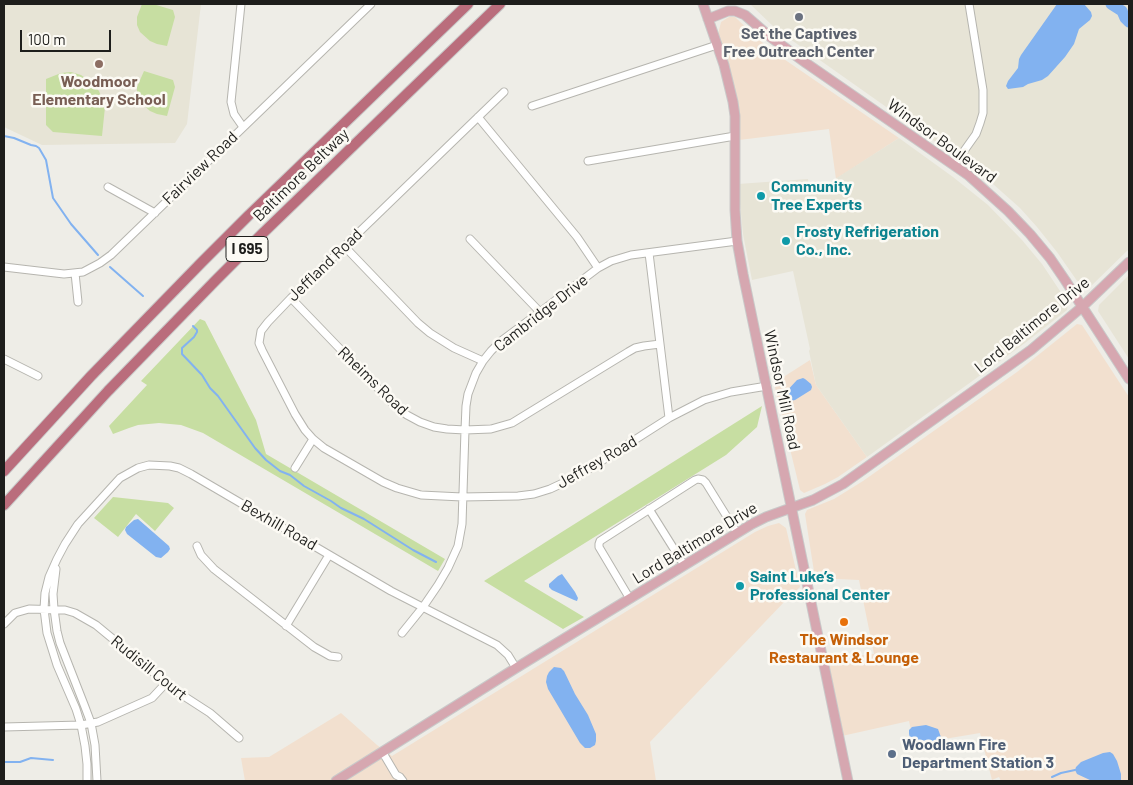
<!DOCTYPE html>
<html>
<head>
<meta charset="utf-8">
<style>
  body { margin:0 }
  #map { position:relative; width:1133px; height:785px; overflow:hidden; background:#eeede7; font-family:Barlow,sans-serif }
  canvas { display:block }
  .frame { position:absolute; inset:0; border:5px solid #1e1e1c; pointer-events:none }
  .scale { position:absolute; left:20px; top:30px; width:91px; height:22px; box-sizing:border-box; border:2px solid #1e1e1c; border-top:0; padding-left:6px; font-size:15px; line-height:18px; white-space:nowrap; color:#1e1e1c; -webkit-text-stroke:4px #fcfaf4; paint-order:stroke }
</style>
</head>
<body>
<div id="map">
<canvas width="1133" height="785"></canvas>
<div class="frame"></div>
<div class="scale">100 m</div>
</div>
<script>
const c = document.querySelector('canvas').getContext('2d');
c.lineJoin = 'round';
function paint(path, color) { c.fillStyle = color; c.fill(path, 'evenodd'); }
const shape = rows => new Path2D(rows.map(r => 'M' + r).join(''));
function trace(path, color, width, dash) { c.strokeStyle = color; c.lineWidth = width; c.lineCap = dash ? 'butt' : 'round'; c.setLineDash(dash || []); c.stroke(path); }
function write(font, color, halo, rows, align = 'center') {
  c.font = font + ' Barlow,sans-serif'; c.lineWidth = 5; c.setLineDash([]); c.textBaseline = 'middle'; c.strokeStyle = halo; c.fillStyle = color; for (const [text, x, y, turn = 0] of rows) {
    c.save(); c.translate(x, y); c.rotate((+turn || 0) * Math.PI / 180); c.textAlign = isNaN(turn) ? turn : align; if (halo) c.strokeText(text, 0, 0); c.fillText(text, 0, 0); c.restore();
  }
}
paint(shape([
  [729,17,735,17,758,39,778,55,899,138,836,179,829,129,739,140,738,116,736,97,728,62,718,34,721,22],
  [1077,324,1082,325,1129,397,1129,781,1001,781,999,777,992,780,980,733,914,744,909,721,842,736,827,659,874,654,859,580,815,578,805,514,807,510,834,499,863,481,1017,372],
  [810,360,816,385,867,457,838,477,825,484,804,493,800,490,774,383],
  [779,523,786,528,800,587,787,599,650,742,656,781,245,781,241,758,269,757,341,713,377,745,392,756,755,532,768,526]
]), '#f2e0cf');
paint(shape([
  [4,4,201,4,187,124,175,143,42,145,4,127],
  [750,4,1129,4,1129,249,1088,289,1082,288,1057,252,1037,227,1020,208,984,176,790,39,774,27],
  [899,138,953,177,988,205,1022,240,1042,264,1068,303,1067,310,1025,343,867,457,816,385,809,351,810,349,793,271,752,280,743,234,738,184,808,179,810,195],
  [1129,275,1129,359,1098,311,1099,305]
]), '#e7e4d6');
paint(shape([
  [142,4,153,4,173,10,175,17,167,46,157,44,150,41,140,32,137,25,137,17],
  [144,71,173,80,175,87,167,116,157,114,150,111,140,102,137,96,137,87],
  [71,72,81,75,91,82,99,91,105,107,102,136,53,132,46,125,46,79,61,73],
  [200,319,205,321,256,420,266,454,445,559,438,571,203,433,181,425,159,423,138,425,129,428,113,434,109,426,147,385,141,381],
  [762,406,757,427,726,455,524,581,584,617,563,629,484,581],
  [113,497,168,503,174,508,155,531,136,514,118,537,94,518]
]), '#c7dea2');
paint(shape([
  [1057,4,1084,4,1091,12,1092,16,1090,20,1079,29,1074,44,1065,57,1048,76,1042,80,1028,84,1023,87,1008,89,1006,86,1008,81,1018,68,1019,59,1021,55],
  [803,378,805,379,811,384,812,387,811,390,795,400,786,402,783,397,784,394,797,380],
  [138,519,169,546,170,549,168,552,161,558,156,557,127,534,125,530,126,527,134,520],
  [562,574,575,592,578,598,577,601,574,600,552,590,549,587,549,584,558,576],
  [554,667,561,668,564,671,575,694,588,715,596,734,596,741,595,745,590,748,585,748,580,743,548,689,546,682,547,676,549,672],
  [926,725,938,729,942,740,942,744,941,746,939,746,928,741,914,740,910,738,909,734,909,730,912,727],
  [1110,752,1113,754,1117,761,1121,774,1121,781,1092,781,1077,774,1075,770,1076,767,1081,762,1103,753]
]), '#82b2f0');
trace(shape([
  [4,136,14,138,31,145,36,146,39,148,46,160,53,198,71,224,98,255],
  [110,267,143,296],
  [193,326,197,330,197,332,194,337,182,348,182,354,202,375,210,388,218,396,255,448,266,460,280,471,290,475,304,486,331,501,341,508,364,519,413,550,436,562],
  [4,762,20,762,31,758,53,760],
  [1052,777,1061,773,1075,770]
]), '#82b2f0', 2);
trace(shape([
  [1111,4,1122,11,1125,18,1129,22]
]), '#82b2f0', 11);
const minor = shape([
  [241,4,231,102,234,114,243,127],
  [504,92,291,298,268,322,261,331,259,343,262,350,295,414,305,430,313,439,324,448,383,482,397,488,421,495,462,497,518,496,534,494,550,489,578,476,669,418,704,400,731,392,767,386],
  [532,106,717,45],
  [478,117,577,237,598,268],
  [588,161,735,136],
  [954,165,976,134,980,123,983,113,983,90,969,4],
  [108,187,155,213],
  [470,239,540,312],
  [344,246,418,323,430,333,454,348,483,361],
  [649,253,669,418],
  [4,267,64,274,83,272,100,263,111,255,371,4],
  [75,273,78,302],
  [291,298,396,407,407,415,420,422,434,427,447,429,465,430,491,429,512,423,628,352,635,348,644,346,660,344],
  [4,359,38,376],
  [295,468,313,439],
  [649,509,684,565],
  [197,546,201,555,214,569,314,647,330,656,338,657],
  [56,569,53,594,54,609,57,631,60,643,85,707,91,723,95,745,97,781],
  [630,599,599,547,599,544,600,541,695,480,698,479,703,480,706,483,737,533],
  [4,624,15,613,29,609,65,610,75,613,96,625,176,691,210,713,239,738],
  [286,626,329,555],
  [402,633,423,607,438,585,448,568,458,546,462,524,465,430,466,406,468,394,476,373,483,361,491,351,501,341,540,312,598,268,611,261,631,255,737,241],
  [4,727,81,725,98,722,152,698,166,683],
  [383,753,396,775,400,777,403,781],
  [87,781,87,764,85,746,81,725,76,709,57,665,47,633,44,609,45,593,49,577,57,559,65,544,78,524,120,478,138,468,149,465,170,466,179,468,191,474,391,591,497,645,508,655,516,668]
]);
const major = shape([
  [703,4,724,65,733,102,735,116,735,210,737,241,743,274,848,781],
  [708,19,728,11,735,11,745,15,769,36,806,63,968,175,1008,211,1030,234,1050,258,1065,280,1129,379],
  [336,781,516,668,752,524,766,517,813,500,843,484,1031,350,1082,307,1129,262]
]);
const highway = shape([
  [4,471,91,376,201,263,248,216,468,4],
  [4,505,108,391,216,280,263,233,500,4]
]);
trace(minor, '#b6b5af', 9);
trace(major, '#c9c9c9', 11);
trace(highway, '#c9c9c9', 12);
trace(minor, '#fff', 7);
trace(major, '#d6a7b0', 9);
trace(highway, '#ba6d7c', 10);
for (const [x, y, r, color] of [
  [799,17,5,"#6b7280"],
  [99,64,5,"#8d6e63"],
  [761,196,5,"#0f9aa8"],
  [786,241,5,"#0f9aa8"],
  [740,586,5,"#0f9aa8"],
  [844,622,5,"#e8710a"],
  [892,754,5,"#5c6f8a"]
]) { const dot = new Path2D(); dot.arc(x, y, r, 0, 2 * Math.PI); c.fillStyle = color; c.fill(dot); trace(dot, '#fcfaf4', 2); }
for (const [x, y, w] of [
  [247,249,42]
]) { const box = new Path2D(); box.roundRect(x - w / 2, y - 12.5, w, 25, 4); c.fillStyle = '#fcfaf4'; c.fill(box); trace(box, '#1e1e1c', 1); }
write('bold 15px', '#1e1e1c', null, [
  ["I 695",247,249]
]);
write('bold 16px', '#5b616d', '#fcfaf4', [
  ["Set the Captives",799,34],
  ["Free Outreach Center",799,52]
]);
write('bold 16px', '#785e54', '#fcfaf4', [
  ["Woodmoor",99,82],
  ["Elementary School",99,100]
]);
write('16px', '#1e1e1c', '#fcfaf4', [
  ["Windsor Boulevard",942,141,36],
  ["Fairview Road",200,168,-44],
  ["Baltimore Beltway",301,175,-44],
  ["Jeffland Road",325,265,-44],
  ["Cambridge Drive",541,313,-38],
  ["Lord Baltimore Drive",1032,325,-39],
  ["Rheims Road",373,381,44],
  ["Windsor Mill Road",782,390,78],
  ["Jeffrey Road",597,462,-30],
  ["Bexhill Road",279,525,30],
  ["Lord Baltimore Drive",695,543,-31],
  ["Rudisill Court",149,668,39]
]);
write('bold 16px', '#0d838f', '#fcfaf4', [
  ["Community",771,187],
  ["Tree Experts",771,205],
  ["Frosty Refrigeration",796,232],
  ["Co., Inc.",796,250],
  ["Saint Luke’s",750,577],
  ["Professional Center",750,595]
], 'left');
write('bold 16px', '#c56008', '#fcfaf4', [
  ["The Windsor",844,640],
  ["Restaurant & Lounge",844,658]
]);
write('bold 16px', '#4e5e75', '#fcfaf4', [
  ["Woodlawn Fire",902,745],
  ["Department Station 3",902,763]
], 'left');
</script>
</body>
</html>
